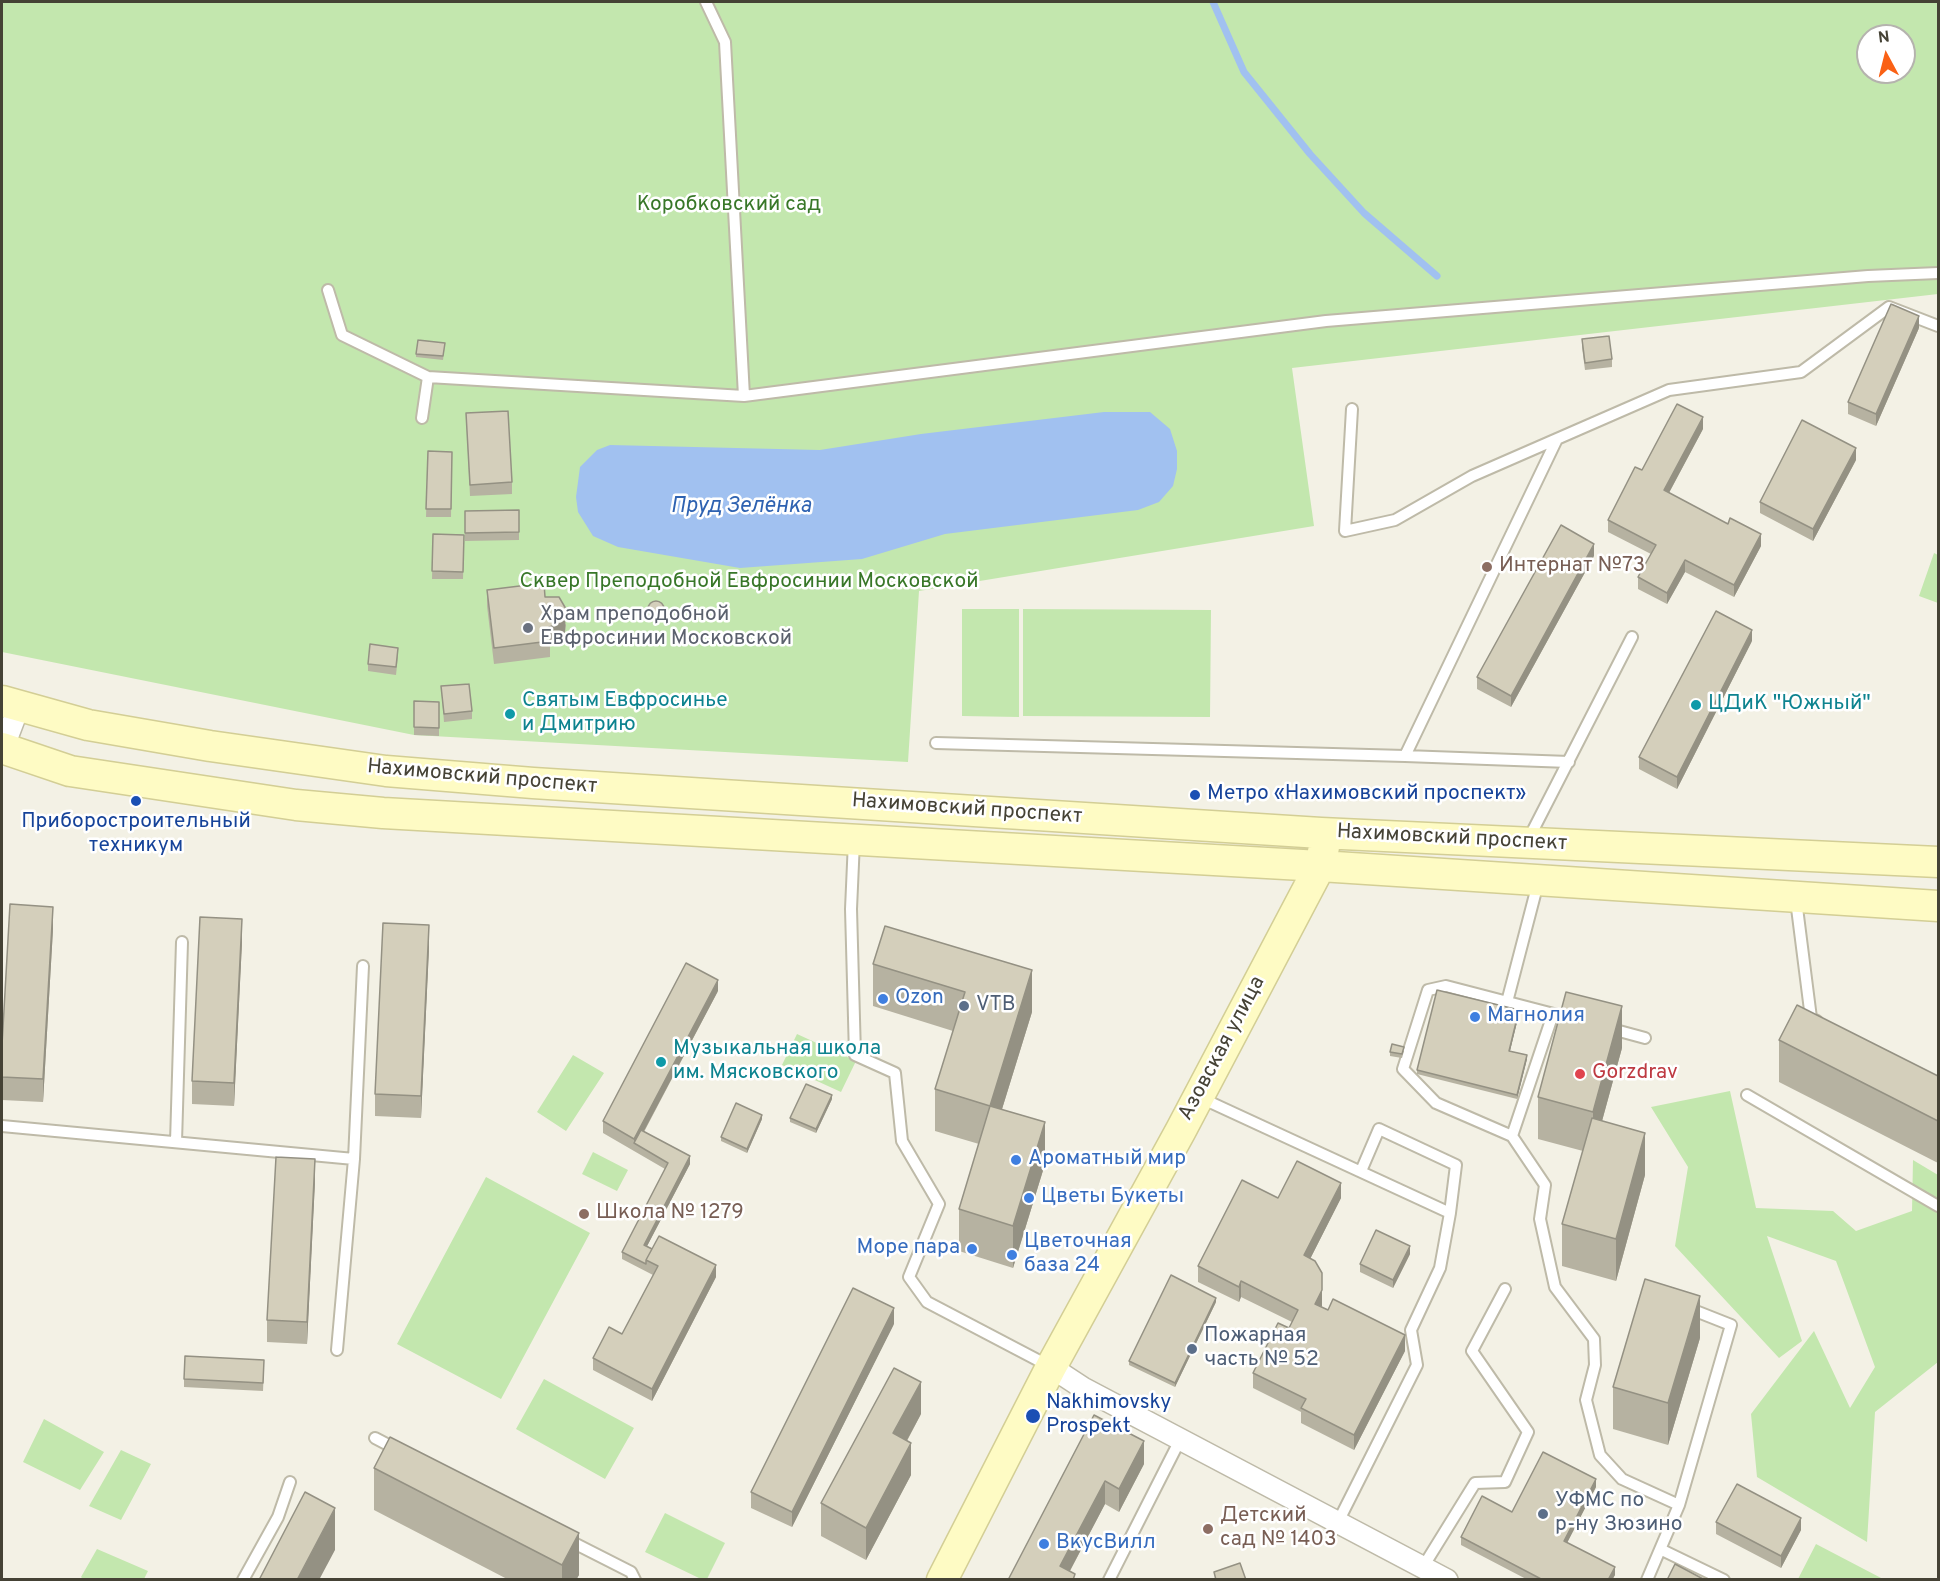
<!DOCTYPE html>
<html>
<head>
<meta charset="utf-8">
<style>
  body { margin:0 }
  #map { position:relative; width:1940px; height:1581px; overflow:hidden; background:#f3f1e5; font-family:Overpass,sans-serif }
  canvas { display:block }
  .frame { position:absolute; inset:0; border:3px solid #454235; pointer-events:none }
  .north { position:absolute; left:1856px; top:24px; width:60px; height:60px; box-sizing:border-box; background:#fff; border:2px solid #b5b3ae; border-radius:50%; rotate:353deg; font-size:16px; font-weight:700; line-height:24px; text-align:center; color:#454235 }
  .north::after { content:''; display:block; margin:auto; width:21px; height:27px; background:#fa6115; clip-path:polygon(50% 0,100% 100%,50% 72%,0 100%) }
</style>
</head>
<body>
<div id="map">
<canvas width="1940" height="1581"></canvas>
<div class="frame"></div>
<div class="north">N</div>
</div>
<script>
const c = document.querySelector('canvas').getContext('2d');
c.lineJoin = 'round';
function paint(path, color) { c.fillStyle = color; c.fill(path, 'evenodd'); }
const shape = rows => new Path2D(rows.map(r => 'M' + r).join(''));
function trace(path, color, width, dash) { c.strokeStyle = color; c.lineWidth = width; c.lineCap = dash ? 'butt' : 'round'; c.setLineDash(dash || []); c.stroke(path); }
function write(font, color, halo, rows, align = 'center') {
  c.font = font + ' Overpass,sans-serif'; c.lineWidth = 5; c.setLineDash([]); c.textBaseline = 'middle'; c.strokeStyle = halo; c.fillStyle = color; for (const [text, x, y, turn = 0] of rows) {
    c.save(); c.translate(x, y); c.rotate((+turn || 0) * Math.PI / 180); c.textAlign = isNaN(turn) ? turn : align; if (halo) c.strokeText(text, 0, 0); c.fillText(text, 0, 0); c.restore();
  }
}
paint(shape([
  [2,2,1938,2,1938,294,1292,368,1314,526,919,591,908,762,414,735,2,652],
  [1868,36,1904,36,1904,72,1868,72],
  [1934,553,1938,555,1938,603,1919,596],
  [962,609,1019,609,1019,717,962,716],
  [1023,609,1211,610,1210,717,1023,716],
  [797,1034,856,1061,841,1092,782,1065],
  [573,1055,604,1073,566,1131,537,1112],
  [1730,1091,1756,1208,1833,1211,1856,1231,1912,1211,1913,1160,1938,1175,1938,1362,1875,1412,1867,1542,1757,1477,1751,1414,1814,1331,1850,1408,1875,1367,1836,1261,1767,1236,1802,1341,1779,1358,1675,1246,1688,1167,1651,1107],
  [593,1152,628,1170,617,1191,582,1174],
  [486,1177,590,1233,501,1399,397,1344],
  [544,1379,634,1428,605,1479,516,1429],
  [44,1419,104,1452,80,1490,23,1462],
  [121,1450,151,1464,121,1520,89,1506],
  [665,1513,725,1543,707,1579,701,1579,645,1552],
  [1816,1544,1883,1579,1798,1579],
  [97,1549,148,1571,144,1579,84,1580,81,1577]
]), '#c3e7ae');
paint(shape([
  [1104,412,1150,412,1170,429,1177,451,1177,469,1173,486,1159,502,1138,510,945,534,862,559,740,568,618,547,593,536,578,512,576,497,580,467,597,450,610,445,820,450,921,434]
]), '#a1c1f0');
trace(shape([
  [1213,2,1244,72,1310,154,1364,213,1437,276]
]), '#a1c1f0', 7);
const lane = shape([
  [328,290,342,335,428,377,744,396,725,42,706,2],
  [744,396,1326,321,1868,276,1938,273],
  [1352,409,1345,531,1395,520,1472,476,1669,390,1801,372,1889,307,1938,326],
  [422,418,428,377],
  [1557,439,1405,756,1569,762],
  [936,743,1405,756],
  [1528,840,1632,637],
  [854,841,851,909,855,1055,895,1073,902,1141,939,1204,909,1277,927,1302,1049,1366],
  [1796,900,1811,1018,1817,1021],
  [1507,1002,1538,883],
  [1573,1019,1446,986,1428,990,1403,1069,1436,1103,1512,1136,1545,1185,1540,1219,1555,1287,1594,1339,1595,1365,1586,1400,1600,1455,1622,1479,1679,1505],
  [1608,1028,1645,1038],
  [1747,1095,1938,1206],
  [1201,1098,1450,1213,1440,1268,1411,1330,1417,1365,1338,1522],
  [2,1126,354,1159,363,966],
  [1512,1136,1553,1014],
  [176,1142,182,942],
  [1361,1171,1379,1129,1456,1165,1450,1213],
  [337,1350,354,1159],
  [375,1438,398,1450],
  [566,1539,631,1572,635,1580],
  [1662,1550,1724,1580],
  [1423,1567,1475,1483,1505,1482,1528,1432,1472,1351,1505,1289],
  [243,1580,278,1517,290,1482],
  [1109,1580,1181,1438],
  [1647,1580,1679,1505,1731,1325,1688,1308]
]);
const street = shape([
  [2,751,19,706],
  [1051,1367,1083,1388,1447,1580]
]);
const secondary = shape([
  [2,701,88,725,210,746,386,771,533,783,1321,833,1938,862],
  [2,748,70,771,296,805,383,813,1320,866,1938,906],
  [942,1580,1051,1367,1181,1130,1320,866,1324,847]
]);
trace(lane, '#bebaa8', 14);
trace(street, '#bebaa8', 24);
trace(secondary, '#d3ce95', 33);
trace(lane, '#fff', 10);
trace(street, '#fff', 21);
trace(secondary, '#fefbc4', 30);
paint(shape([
  [1919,328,1876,426,1848,414,1848,402],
  [1582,339,1612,359,1612,367,1585,370,1582,347],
  [445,343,443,360,416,357,416,354],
  [466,413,512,482,512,494,470,496],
  [1703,429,1669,493,1761,546,1734,597,1685,572,1667,604,1638,589,1638,577,1651,554,1608,532,1608,520,1642,470],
  [428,451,452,452,451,517,426,517],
  [1856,460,1813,541,1760,513,1760,502],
  [519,510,519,540,465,541,465,511],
  [433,534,464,535,463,579,432,579],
  [1594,556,1511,707,1477,689,1477,677],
  [487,590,545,597,566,625,565,632,562,639,550,642,550,657,494,664,487,606],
  [649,606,664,606,664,616,659,621,653,621,649,616],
  [1752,641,1677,789,1639,769,1639,757],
  [398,656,396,675,368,671,368,664],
  [441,686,472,711,472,719,444,722],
  [414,701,439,702,439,736,414,735],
  [53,929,43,1102,2,1100,2,1045],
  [242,942,234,1106,192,1104,192,1081],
  [429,948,421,1118,375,1116,375,1094],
  [873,964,1032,1012,1002,1109,1045,1164,1013,1268,959,1251,959,1209,979,1144,935,1131,935,1089,953,1031,873,1006],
  [718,991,644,1132,690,1164,647,1246,716,1277,652,1401,593,1370,593,1358,622,1334,653,1275,622,1259,622,1252,665,1169,603,1133,603,1121],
  [1519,1014,1510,1051,1527,1059,1517,1099,1417,1074,1417,1070],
  [1779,1040,1938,1076,1938,1163,1779,1082],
  [1622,1048,1602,1121,1645,1175,1616,1281,1562,1266,1562,1224,1583,1151,1538,1139,1538,1097],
  [1404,1051,1402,1058,1390,1056,1390,1052],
  [832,1099,816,1133,790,1122,790,1118],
  [762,1119,747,1153,721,1141,721,1137],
  [315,1181,307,1344,267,1342,267,1320],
  [1278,1198,1341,1198,1310,1259,1322,1288,1321,1307,1405,1351,1354,1450,1301,1423,1301,1412,1253,1388,1253,1373,1289,1328,1292,1322,1241,1297,1239,1302,1198,1282,1198,1266],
  [1410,1254,1393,1288,1360,1272,1360,1264],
  [1216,1302,1175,1387,1129,1365,1129,1361],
  [894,1324,792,1527,751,1508,751,1492],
  [1700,1338,1668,1445,1613,1429,1613,1387],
  [264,1368,263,1391,184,1387,184,1379],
  [921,1414,907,1441,911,1475,866,1560,821,1536,821,1503],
  [1094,1415,1144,1464,1119,1512,1105,1504,1070,1571,1075,1580,1008,1580],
  [390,1437,579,1575,576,1580,509,1580,374,1510,374,1468],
  [1596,1487,1567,1542,1615,1575,1612,1580,1528,1580,1461,1545,1461,1537,1512,1512],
  [1716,1522,1801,1530,1781,1568,1716,1534]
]), '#b6b2a1');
paint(shape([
  [1919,316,1919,328,1876,426,1876,414],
  [1703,417,1703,429,1664,502,1664,490],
  [1856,448,1856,460,1813,541,1813,529],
  [1761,534,1761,546,1734,597,1734,585],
  [1594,544,1594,556,1511,707,1511,696],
  [1685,560,1685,572,1667,604,1667,593],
  [566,609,565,632,562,639,550,642,549,627],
  [664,612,664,616,659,621,659,617],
  [1752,630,1752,641,1677,789,1677,777],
  [53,907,53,929,43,1102,43,1079],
  [242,919,242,942,234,1106,234,1083],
  [429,925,429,948,421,1118,421,1096],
  [1032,970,1032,1012,990,1148,990,1106],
  [718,980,718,991,637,1144,634,1143,634,1139],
  [1622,1006,1622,1048,1593,1154,1593,1112],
  [1519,1010,1519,1014,1509,1055,1509,1051],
  [1527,1055,1527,1059,1517,1099,1517,1095],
  [832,1095,832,1099,816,1133,816,1129],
  [762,1115,762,1119,747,1153,747,1149],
  [1045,1122,1045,1164,1013,1268,1013,1226],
  [1645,1133,1645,1175,1616,1281,1616,1239],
  [690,1156,690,1164,644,1252,644,1245],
  [315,1159,315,1181,307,1344,307,1322],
  [1341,1183,1341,1198,1304,1271,1304,1255],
  [1410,1246,1410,1254,1393,1288,1393,1280],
  [716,1265,716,1277,652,1401,652,1389],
  [1322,1273,1322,1306,1315,1319,1315,1304],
  [1241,1281,1241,1297,1239,1302,1239,1287],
  [1700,1296,1700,1338,1668,1445,1668,1403],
  [1216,1298,1216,1302,1175,1387,1175,1383],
  [894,1308,894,1324,792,1527,792,1512],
  [1405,1335,1405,1351,1354,1450,1354,1435],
  [921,1382,921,1414,893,1466,893,1433],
  [1144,1441,1144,1464,1119,1512,1119,1489],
  [911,1443,911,1475,866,1560,866,1528],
  [1596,1479,1596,1487,1564,1549,1564,1541],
  [1105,1481,1105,1504,1065,1580,1060,1566],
  [335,1508,335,1550,319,1580,297,1580],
  [1801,1518,1801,1530,1781,1568,1781,1556],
  [579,1533,579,1575,576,1580,562,1580,562,1565],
  [1615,1567,1615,1575,1612,1580,1608,1580]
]), '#949183');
const building = shape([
  [1891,304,1919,316,1876,414,1848,402,1891,304],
  [1609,336,1612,359,1585,363,1582,339,1609,336],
  [418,340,445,343,443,356,416,354,418,340],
  [1677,404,1703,417,1664,490,1728,524,1730,518,1761,534,1734,585,1685,560,1667,593,1638,577,1656,545,1608,520,1635,467,1642,470,1677,404],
  [508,411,512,482,470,485,466,413,508,411],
  [1802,420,1856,448,1813,529,1760,502,1802,420],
  [428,451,452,452,451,509,426,509,428,451],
  [519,510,519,532,465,533,465,511,519,510],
  [1561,525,1594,544,1511,696,1477,677,1561,525],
  [433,534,464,535,463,572,432,571,433,534],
  [544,583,545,597,559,597,566,609,565,617,562,623,549,627,550,641,494,648,487,590,544,583],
  '648 609a8 8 0 1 1 16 0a8 8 0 1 1-16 0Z',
  [1716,611,1752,630,1677,777,1639,757,1716,611],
  [370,644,398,648,396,667,368,664,370,644],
  [469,684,472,711,444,714,441,686,469,684],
  [414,701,439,702,439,728,414,727,414,701],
  [10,904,53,907,43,1079,2,1077,2,1045,10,904],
  [200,917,242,919,234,1083,192,1081,200,917],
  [383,923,429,925,421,1096,375,1094,383,923],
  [885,926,1032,970,990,1106,935,1089,965,992,873,964,885,926],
  [686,963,718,980,634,1139,603,1121,686,963],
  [1437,990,1519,1010,1509,1051,1527,1055,1517,1095,1417,1070,1437,990],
  [1566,992,1622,1006,1593,1112,1538,1097,1566,992],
  [1797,1005,1938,1076,1938,1121,1779,1040,1797,1005],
  [1392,1044,1404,1047,1402,1054,1390,1052,1392,1044],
  [806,1084,832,1095,816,1129,790,1118,806,1084],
  [736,1103,762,1115,747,1149,721,1137,736,1103],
  [990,1106,1045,1122,1013,1226,959,1209,990,1106],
  [1592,1118,1645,1133,1616,1239,1562,1224,1592,1118],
  [641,1130,690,1156,644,1245,652,1249,646,1260,646,1264,622,1252,668,1163,634,1143,641,1130],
  [276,1157,315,1159,307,1322,267,1320,276,1157],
  [1297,1161,1341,1183,1304,1255,1315,1261,1322,1273,1322,1290,1315,1304,1328,1310,1333,1299,1405,1335,1354,1435,1301,1408,1306,1399,1253,1373,1278,1323,1289,1328,1298,1310,1241,1281,1239,1287,1198,1266,1242,1180,1278,1198,1297,1161],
  [1376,1230,1410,1246,1393,1280,1360,1264,1376,1230],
  [659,1236,716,1265,652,1389,593,1358,609,1327,622,1334,658,1266,646,1260,659,1236],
  [1171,1275,1216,1298,1175,1383,1129,1361,1171,1275],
  [1645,1279,1700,1296,1668,1403,1613,1387,1645,1279],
  [853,1288,894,1308,792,1512,751,1492,853,1288],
  [185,1356,264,1360,263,1383,184,1379,185,1356],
  [894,1368,921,1382,893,1433,911,1443,866,1528,821,1503,894,1368],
  [1094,1415,1144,1441,1119,1489,1105,1481,1060,1566,1075,1574,1073,1580,1008,1580,1094,1415],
  [390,1437,579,1533,562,1565,374,1468,390,1437],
  [1543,1452,1596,1479,1564,1541,1615,1567,1608,1580,1543,1580,1461,1537,1482,1496,1512,1512,1543,1452],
  [1737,1484,1801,1518,1781,1556,1716,1522,1737,1484],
  [305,1492,335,1508,297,1580,259,1580,305,1492],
  [1240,1563,1246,1580,1216,1580,1214,1572,1240,1563],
  [1675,1564,1705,1580,1667,1580,1675,1564]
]);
paint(building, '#d4cfbb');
trace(building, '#949183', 1.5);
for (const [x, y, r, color] of [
  [1487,567,6,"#8d6e63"],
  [528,628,6,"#6b7280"],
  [1696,705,6,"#0f9aa8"],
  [510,714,6,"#0f9aa8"],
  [1195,795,6,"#1a4fb4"],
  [136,801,6,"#1a4fb4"],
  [883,999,6,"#3f7fe0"],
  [964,1006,6,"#5c6f8a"],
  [1475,1017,6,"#3f7fe0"],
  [661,1062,6,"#0f9aa8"],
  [1580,1074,6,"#e0444e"],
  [1016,1160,6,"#3f7fe0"],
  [1029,1198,6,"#3f7fe0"],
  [584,1214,6,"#8d6e63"],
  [972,1249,6,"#3f7fe0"],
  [1012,1255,6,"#3f7fe0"],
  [1192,1349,6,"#5c6f8a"],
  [1033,1416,8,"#1a4fb4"],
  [1543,1514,6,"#5c6f8a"],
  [1208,1529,6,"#8d6e63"],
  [1044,1544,6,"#3f7fe0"]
]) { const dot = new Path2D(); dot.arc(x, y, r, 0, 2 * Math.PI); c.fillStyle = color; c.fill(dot); trace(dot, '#fff', 2); }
write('21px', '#387728', '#fff', [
  ["Коробковский сад",729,206],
  ["Сквер Преподобной Евфросинии Московской",749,583]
]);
write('21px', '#785e54', '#fff', [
  ["Интернат №73",1499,567],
  ["Школа № 1279",596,1214],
  ["Детский",1220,1517],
  ["сад № 1403",1220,1541]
], 'left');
write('21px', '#5b616d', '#fff', [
  ["Храм преподобной",540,616],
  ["Евфросинии Московской",540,640]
], 'left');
write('21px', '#0d838f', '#fff', [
  ["Святым Евфросинье",522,702],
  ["и Дмитрию",522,726],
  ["ЦДиК \"Южный\"",1708,705],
  ["Музыкальная школа",673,1050],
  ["им. Мясковского",673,1074]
], 'left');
write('21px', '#454235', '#fff', [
  ["Нахимовский проспект",482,778,5],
  ["Нахимовский проспект",967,810,4],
  ["Нахимовский проспект",1452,839,3],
  ["Азовская улица",1223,1049,-62]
]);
write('21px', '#164399', '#fff', [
  ["Метро «Нахимовский проспект»",1207,795],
  ["Приборостроительный",136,823,"center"],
  ["техникум",136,847,"center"],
  ["Nakhimovsky",1046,1404],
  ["Prospekt",1046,1428]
], 'left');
write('21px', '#366cbe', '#fff', [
  ["Ozon",895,999],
  ["Магнолия",1487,1017],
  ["Ароматный мир",1028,1160],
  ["Цветы Букеты",1041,1198],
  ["Цветочная",1024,1243],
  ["база 24",1024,1267],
  ["Море пара",960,1249,"right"],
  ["ВкусВилл",1056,1544]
], 'left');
write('21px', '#4e5e75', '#fff', [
  ["VTB",976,1006],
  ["Пожарная",1204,1337],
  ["часть № 52",1204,1361],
  ["УФМС по",1555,1502],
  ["р-ну Зюзино",1555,1526]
], 'left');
write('21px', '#be3a42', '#fff', [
  ["Gorzdrav",1592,1074]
], 'left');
write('italic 22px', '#2e62b1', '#fff', [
  ["Пруд Зелёнка",741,508]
]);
</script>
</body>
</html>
